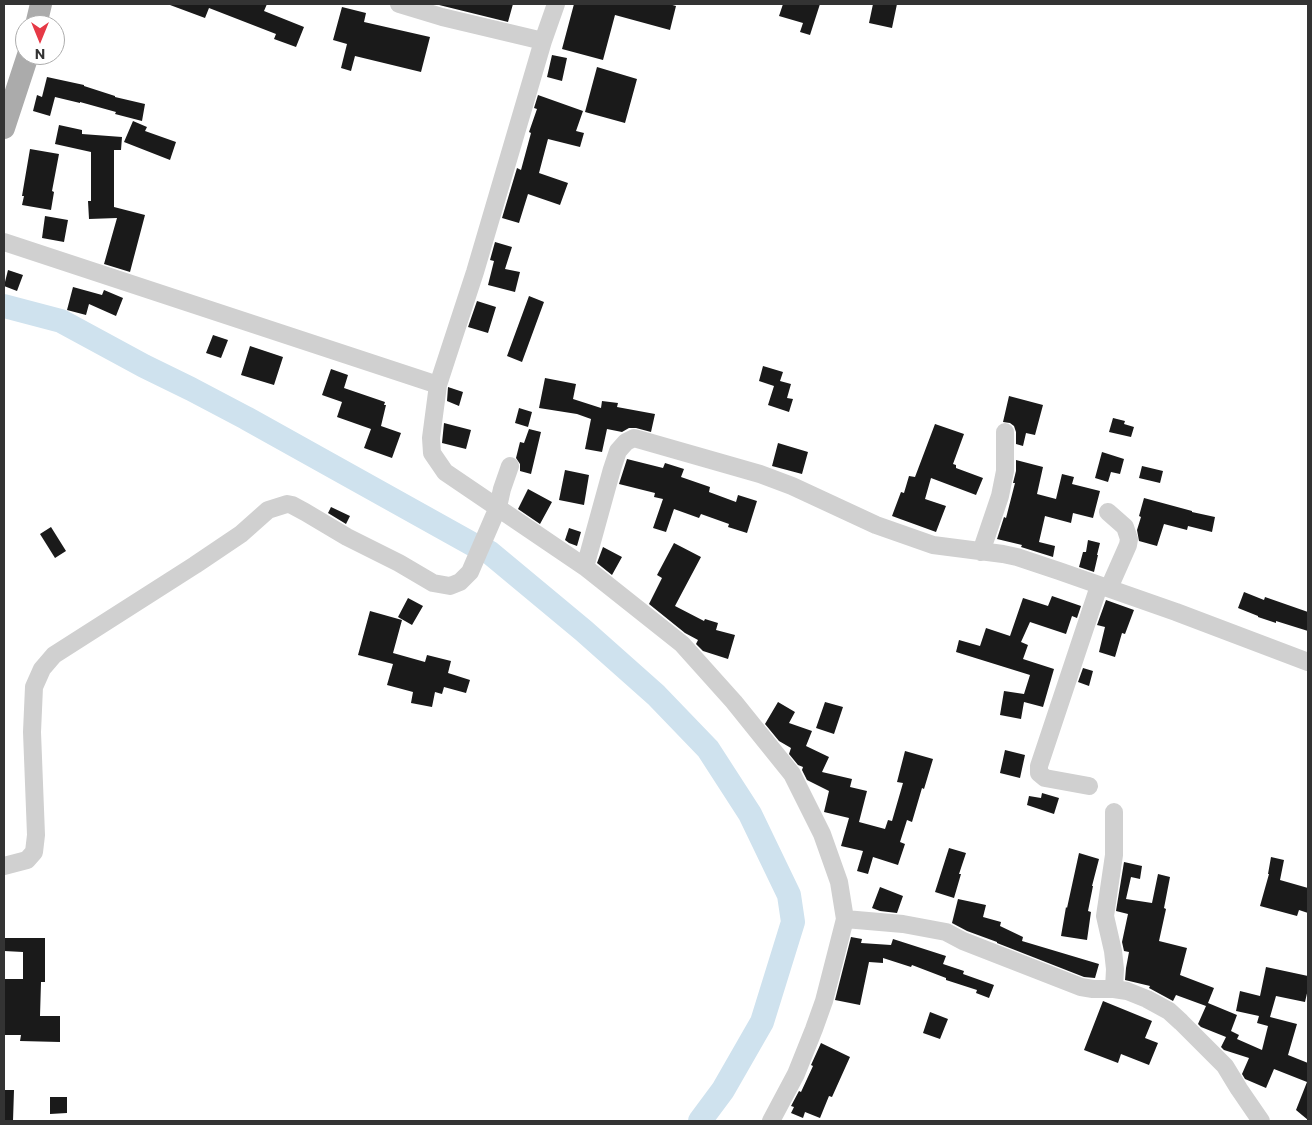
<!DOCTYPE html>
<html>
<head>
<meta charset="utf-8">
<style>
  body { margin:0 }
  #map { position:relative; width:1312px; height:1125px; overflow:hidden; background:#fff; font-family:Commissioner,sans-serif }
  canvas { display:block }
  .frame { position:absolute; inset:0; border:5px solid #333; pointer-events:none }
  .north { position:absolute; left:15px; top:15px; width:50px; height:50px; box-sizing:border-box; background:#fff; border:1px solid #adadad; border-radius:50%; rotate:180deg; font-size:14px; font-weight:700; line-height:20px; text-align:center; color:#333 }
  .north::after { content:''; display:block; margin:auto; width:18px; height:22px; background:#e63946; clip-path:polygon(50% 0,100% 100%,50% 72%,0 100%) }
</style>
</head>
<body>
<div id="map">
<canvas width="1312" height="1125"></canvas>
<div class="frame"></div>
<div class="north">N</div>
</div>
<script>
const c = document.querySelector('canvas').getContext('2d');
c.lineJoin = 'round';
const shape = rows => new Path2D(rows.map(r => 'M' + r).join(''));
function trace(path, color, width, dash) { c.strokeStyle = color; c.lineWidth = width; c.lineCap = dash ? 'butt' : 'round'; c.setLineDash(dash || []); c.stroke(path); }
function paint(path, color) { c.fillStyle = color; c.fill(path, 'evenodd'); }
trace(shape([
  [4,306,61,321,144,366,191,389,246,418,472,544],
  [489,552,584,631,656,695,708,749,750,814,789,895,793,922,762,1022,723,1090,700,1121]
]), '#cfe2ee', 24);
paint(shape([
  [171,4,267,4,264,11,304,27,296,47,274,39,276,34,209,8,205,18,170,5],
  [435,4,513,4,508,22],
  [574,4,669,4,676,6,670,30,615,15,603,60,562,49],
  [783,4,820,4,810,35,800,32,803,23,779,16],
  [873,4,897,4,892,28,869,23],
  [342,7,366,13,364,22,430,37,421,72,355,56,351,71,341,68,347,44,333,40],
  [552,55,567,58,562,81,547,77],
  [597,67,637,79,625,123,585,112],
  [47,77,84,85,84,86,115,96,115,97,145,104,142,121,115,114,116,112,80,102,80,103,55,97,50,116,33,111,37,95,42,97],
  [538,95,583,111,576,131,584,133,580,147,548,139,539,173,568,183,560,205,528,194,519,223,502,218,517,168,521,170,531,133,529,132,537,109,534,108],
  [133,121,147,127,145,131,176,142,170,160,124,142],
  [59,125,82,130,82,134,122,137,121,150,114,150,114,207,145,215,130,272,104,264,117,218,89,219,88,201,91,201,91,152,55,144],
  [30,149,59,154,52,191,54,192,51,210,22,205,24,196,22,196],
  [45,216,68,220,64,242,42,238],
  [495,242,512,247,505,269,520,272,515,292,488,285,494,261,490,260],
  [8,270,23,275,17,291,4,286],
  [73,287,102,295,104,290,123,298,116,316,89,304,86,315,67,310],
  [529,296,544,302,522,362,507,356],
  [477,301,496,307,488,333,468,327],
  [213,335,228,340,221,358,206,353],
  [250,346,283,357,274,385,241,375],
  [763,366,783,372,780,381,791,384,787,398,793,399,789,412,768,405,774,386,759,381],
  [331,369,348,375,344,388,385,402,384,405,386,405,381,426,401,433,392,458,364,448,371,429,337,417,342,402,322,395],
  [545,378,576,384,573,399,601,408,602,401,618,403,617,407,655,414,651,432,636,428,629,428,622,432,607,429,602,452,585,449,591,419,577,414,539,408],
  [448,387,463,392,459,406,447,401],
  [1009,396,1043,405,1035,435,1026,433,1023,446,1016,444,1016,432,1014,426,1010,423,1003,422],
  [519,408,532,412,528,427,515,423],
  [1113,418,1125,421,1124,424,1134,427,1131,437,1109,432],
  [444,423,471,430,466,449,442,443],
  [935,424,964,434,953,464,956,465,956,468,983,478,976,495,931,478,925,499,946,506,936,532,892,516,901,492,904,493,909,476,915,477],
  [529,429,541,432,531,474,520,471,520,464,516,458,520,442,524,443],
  [778,443,808,452,802,474,772,466],
  [1102,452,1124,459,1120,474,1111,472,1108,482,1095,478],
  [627,459,663,468,665,463,684,469,681,477,710,487,709,492,736,502,738,495,757,501,747,533,728,527,729,524,701,514,699,518,674,509,666,532,653,528,663,499,654,497,655,493,619,484],
  [1016,460,1043,467,1037,494,1056,499,1062,474,1074,477,1072,484,1100,491,1093,518,1073,513,1071,523,1045,516,1039,542,1055,546,1053,557,1021,547,1022,545,997,539,1004,517,1006,518,1015,483,1013,483,1016,471],
  [1142,466,1163,471,1160,483,1139,478],
  [565,470,589,475,584,505,559,500],
  [528,489,552,502,540,524,518,509],
  [1144,498,1192,511,1192,512,1215,517,1212,532,1188,526,1187,530,1164,524,1157,546,1139,541,1137,530,1141,517,1139,516],
  [331,507,350,516,346,524,328,513],
  [51,527,66,551,55,558,40,534],
  [569,528,581,532,577,546,569,543,565,540],
  [1088,540,1100,543,1097,555,1098,555,1094,572,1079,567,1083,552,1086,552],
  [674,543,701,557,675,606,704,621,705,619,718,623,716,630,735,635,728,659,703,651,696,644,698,640,685,633,649,604,662,578,657,575],
  [603,547,622,557,612,575,597,563],
  [1244,592,1264,600,1265,597,1308,612,1308,631,1276,621,1276,623,1258,617,1258,616,1238,608],
  [1052,596,1081,606,1077,618,1072,616,1066,634,1030,622,1021,642,1028,645,1023,659,1054,669,1043,707,1024,702,1021,719,1000,715,1004,691,1024,694,1030,675,956,652,959,640,980,646,986,628,1010,636,1023,598,1048,606],
  [408,598,423,606,412,625,398,617],
  [1106,600,1134,610,1125,634,1122,633,1115,657,1099,652,1105,627,1097,625],
  [370,611,402,620,393,653,425,662,427,655,451,661,448,673,470,680,466,693,444,687,442,694,435,692,432,707,411,703,413,692,387,685,393,664,358,655],
  [1083,668,1093,671,1089,686,1078,682],
  [778,702,795,712,789,723,812,731,806,746,829,757,822,772,852,779,850,787,867,791,859,822,885,829,888,820,892,821,903,783,897,782,905,751,933,759,924,789,922,788,912,822,907,820,900,842,905,844,898,865,873,857,868,874,857,871,863,851,841,846,849,818,824,812,829,791,807,780,802,770,803,767,798,765,789,754,791,748,779,741,765,724],
  [825,702,843,707,834,734,816,728],
  [1005,750,1025,755,1020,778,1000,773],
  [1042,793,1059,798,1054,814,1027,805,1029,796,1041,798],
  [949,848,966,853,959,874,961,874,954,898,935,892],
  [1079,853,1099,859,1092,886,1093,886,1088,911,1091,912,1087,940,1061,936,1066,907,1067,908],
  [1271,857,1284,860,1280,880,1308,888,1308,913,1299,910,1297,916,1260,906,1269,874,1268,874],
  [1124,862,1142,866,1140,879,1131,877,1126,899,1152,903,1158,874,1170,877,1164,908,1166,909,1159,941,1187,948,1180,975,1214,988,1208,1003,1237,1015,1231,1031,1239,1035,1237,1039,1262,1050,1268,1026,1257,1023,1259,1016,1236,1011,1240,991,1260,996,1266,967,1308,976,1308,989,1305,1002,1276,996,1270,1017,1297,1024,1288,1055,1308,1063,1308,1120,1296,1110,1307,1082,1274,1069,1266,1088,1245,1079,1242,1074,1249,1058,1224,1050,1221,1047,1226,1037,1201,1027,1198,1024,1206,1006,1176,995,1173,1001,1149,988,1150,986,1125,980,1126,968,1129,952,1124,951,1122,942,1128,914,1116,911],
  [880,887,903,896,897,913,880,911,872,908],
  [958,899,986,905,983,917,1001,922,1000,926,1023,937,1022,941,1099,964,1095,978,1084,977,997,943,997,942,967,931,952,923],
  [851,937,862,939,861,943,891,945,893,939,946,956,943,964,964,971,963,974,994,985,989,998,976,993,977,990,946,980,946,978,912,965,911,967,883,958,883,963,869,962,860,1005,835,1000],
  [4,938,45,938,45,982,41,982,40,1016,60,1016,60,1042,20,1041,21,1035,4,1035,4,979,23,979,23,952,4,951],
  [1103,1001,1152,1021,1145,1038,1158,1043,1149,1065,1121,1054,1118,1063,1084,1050],
  [930,1012,948,1019,940,1039,923,1033],
  [821,1043,850,1057,832,1097,829,1096,820,1118,805,1112,803,1118,791,1113,794,1107,791,1106,799,1091,801,1092,813,1066,811,1065],
  [4,1090,14,1090,13,1121,4,1121],
  [50,1097,67,1097,67,1113,50,1114]
]), '#1a1a1a');
trace(shape([
  [399,4,442,17,543,41],
  [556,4,543,41,475,272,438,385,431,438,432,453,445,472,585,567,682,644,734,702,792,774,822,834,839,882,845,919,824,1001,814,1029,796,1074,771,1121],
  [4,242,438,385],
  [1108,512,1125,527,1129,539,1128,545,1109,588],
  [981,552,1000,496,1005,471,1005,432],
  [585,567,612,469,618,451,626,442,634,438,760,474,792,486,876,525,933,545,1003,554,1017,557,1059,571,1176,612,1308,662],
  [1089,786,1045,778,1039,773,1039,766,1099,586],
  [1114,812,1114,855,1105,916,1113,951,1115,969,1114,989],
  [4,866,27,860,34,852,36,835,32,732,34,687,42,669,54,655,195,565,241,534,268,510,287,504,292,505,305,512,347,537,399,563,433,583,450,586,460,582,470,572,498,507,502,489,510,466],
  [845,919,903,924,946,932,963,941,1081,987,1093,989,1114,989,1127,991,1147,999,1169,1011,1181,1022,1225,1066,1239,1089,1261,1121]
]), '#d0d0d0', 18);
trace(shape([
  [36,25,41,4],
  [4,128,28,55]
]), '#ababab', 22);
</script>
</body>
</html>
